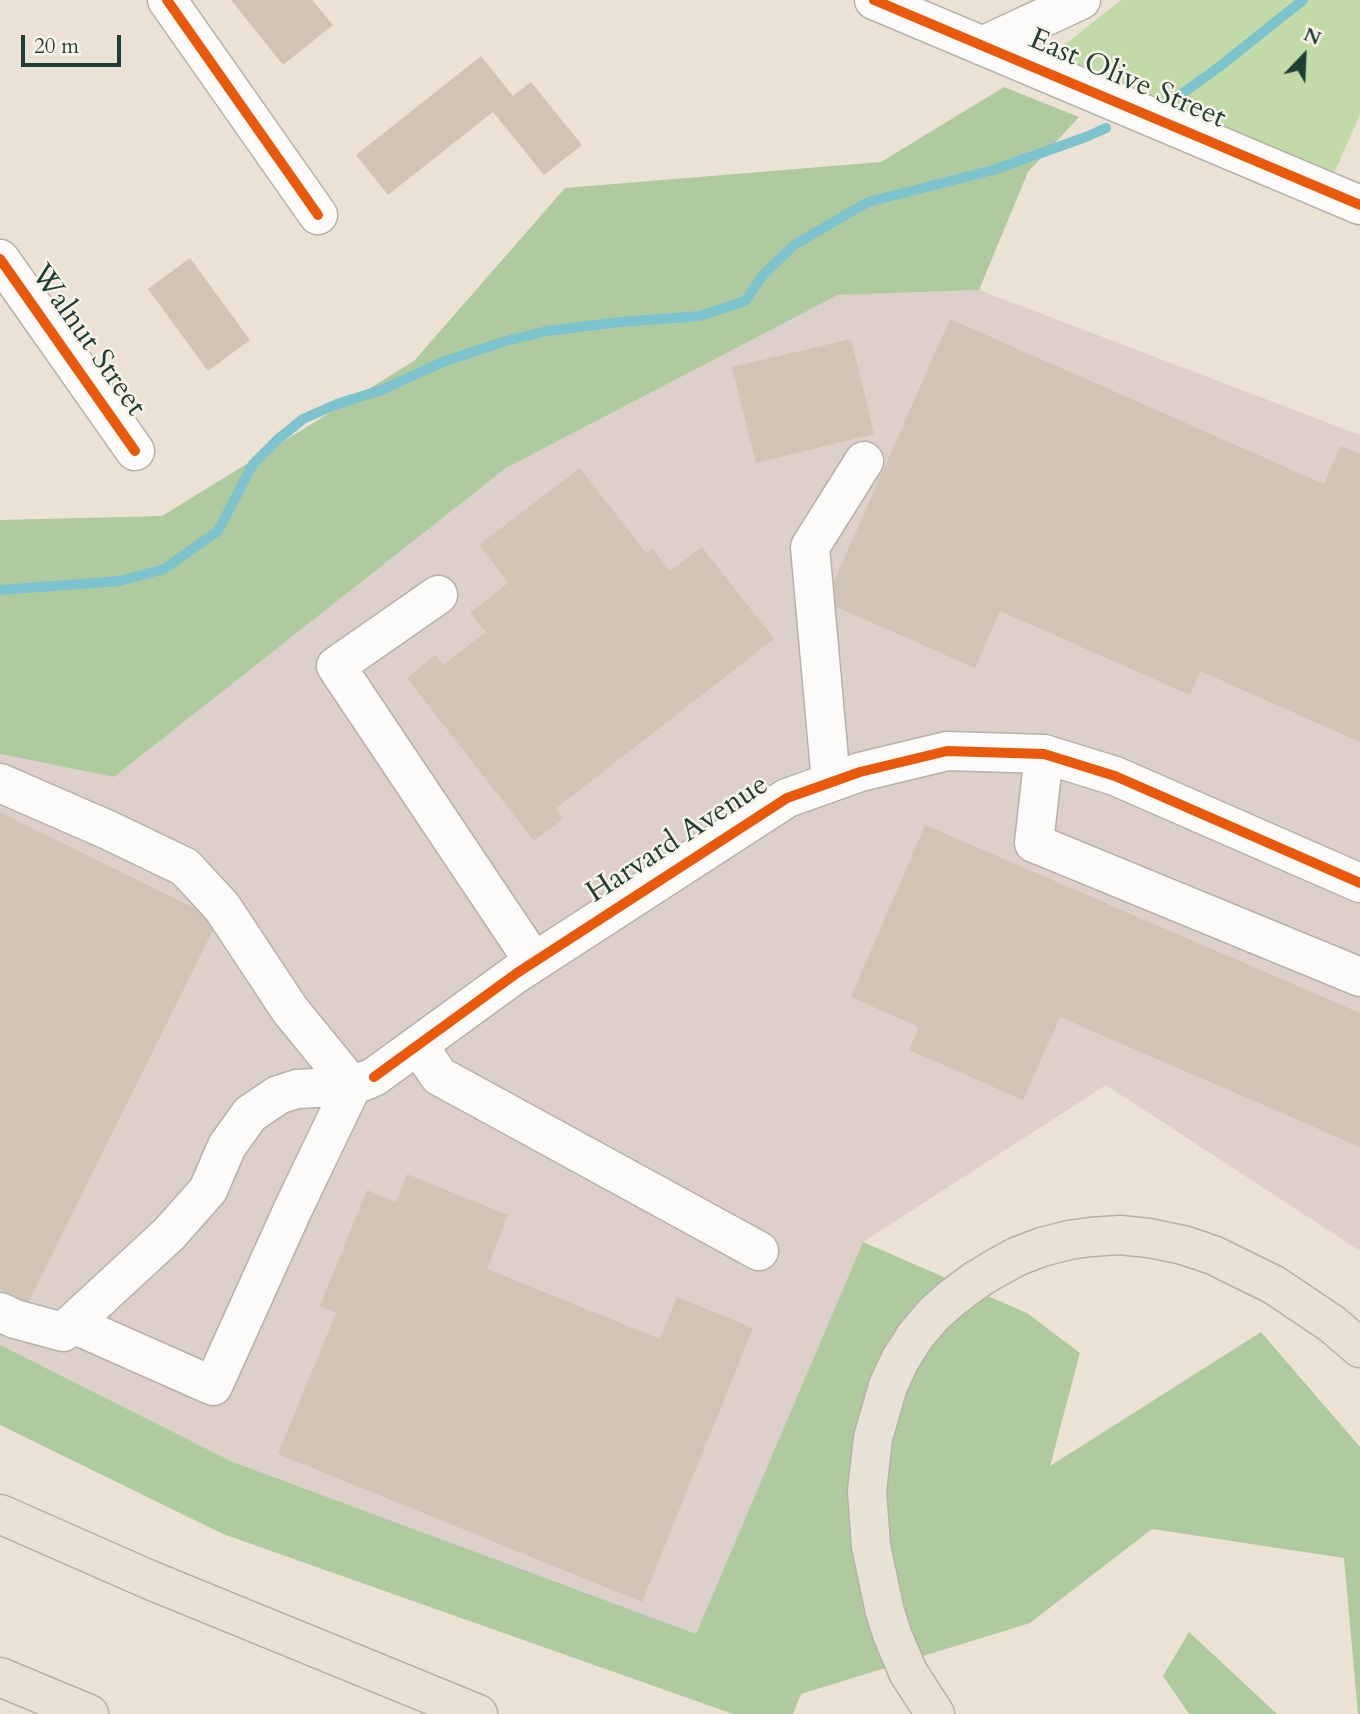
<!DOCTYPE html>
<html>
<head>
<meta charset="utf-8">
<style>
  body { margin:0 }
  #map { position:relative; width:1360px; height:1714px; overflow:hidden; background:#ebe2d5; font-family:Cardo,serif }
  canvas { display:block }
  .north { position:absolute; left:1269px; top:21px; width:70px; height:70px; -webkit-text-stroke:5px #f7f3e8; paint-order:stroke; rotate:23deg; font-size:19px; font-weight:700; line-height:28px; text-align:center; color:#1f3d34 }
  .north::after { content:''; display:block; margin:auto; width:24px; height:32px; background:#1f3d34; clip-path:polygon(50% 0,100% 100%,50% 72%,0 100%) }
  .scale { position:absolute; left:21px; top:35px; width:100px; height:32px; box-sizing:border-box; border:4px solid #1f3d34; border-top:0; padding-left:9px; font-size:21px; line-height:24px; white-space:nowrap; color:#1f3d34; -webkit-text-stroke:5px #f7f3e8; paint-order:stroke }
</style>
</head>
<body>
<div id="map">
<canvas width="1360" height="1714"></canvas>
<div class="north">N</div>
<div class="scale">20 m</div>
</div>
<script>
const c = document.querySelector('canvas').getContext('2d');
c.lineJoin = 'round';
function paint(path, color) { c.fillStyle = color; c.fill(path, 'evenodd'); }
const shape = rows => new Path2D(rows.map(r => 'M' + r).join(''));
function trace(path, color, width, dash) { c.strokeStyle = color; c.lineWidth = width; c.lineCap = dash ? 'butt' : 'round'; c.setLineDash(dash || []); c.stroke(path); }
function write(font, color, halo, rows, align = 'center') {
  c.font = font + ' Cardo,serif'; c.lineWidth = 5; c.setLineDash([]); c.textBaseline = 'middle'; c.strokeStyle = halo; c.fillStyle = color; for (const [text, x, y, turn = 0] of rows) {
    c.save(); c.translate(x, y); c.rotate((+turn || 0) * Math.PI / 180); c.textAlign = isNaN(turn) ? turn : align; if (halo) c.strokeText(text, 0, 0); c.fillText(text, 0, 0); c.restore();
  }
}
paint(shape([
  [979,290,1360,435,1360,1251,1106,1085,863,1242,696,1635,233,1462,0,1345,0,754,114,777,506,468,838,295]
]), '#ddcfc9');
paint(shape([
  [1121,0,1360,0,1360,115,1329,184,1045,60]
]), '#c2daa8');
paint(shape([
  [1004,87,1079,117,1028,172,979,290,838,295,506,468,114,777,0,754,0,520,162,516,414,361,565,188,881,162],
  [863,1242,1027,1313,1080,1353,1050,1466,1261,1332,1360,1447,1360,1714,1358,1714,1344,1558,1152,1529,1030,1623,801,1694,793,1714,733,1714,223,1534,0,1425,0,1345,233,1462,696,1634],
  [1189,1632,1277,1714,1189,1714,1163,1676]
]), '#b0ca9f');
trace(shape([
  [1174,97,1183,93,1219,67,1303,0],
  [0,590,120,581,164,569,218,531,253,464,277,440,303,419,337,404,381,390,443,362,506,341,547,331,620,322,700,316,745,301,763,275,794,245,868,202,993,170,1086,137,1106,128]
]), '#7cc3ce', 10);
paint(shape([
  [231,0,312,0,333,25,283,65],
  [481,56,513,96,531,82,582,145,544,175,493,112,388,195,356,155],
  [190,258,250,340,208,371,148,289],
  [950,319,1324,484,1340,446,1360,454,1360,742,1200,671,1190,695,1000,611,975,668,825,602],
  [851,339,874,434,756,463,732,367],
  [580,468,646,553,652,548,670,571,702,547,774,639,555,809,563,819,534,841,407,678,435,655,443,665,486,632,470,613,508,583,479,545],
  [0,812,218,920,28,1303,0,1289],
  [925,825,1360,1013,1360,1147,1060,1017,1023,1100,909,1050,919,1027,851,997],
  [407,1174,508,1215,487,1269,660,1339,677,1297,753,1328,642,1602,278,1454,336,1313,320,1306,367,1190,396,1202]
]), '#d2c4b5');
const minor = shape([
  [167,0,318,215],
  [874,0,1360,205],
  [982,46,1081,0],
  [0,259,135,451],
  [438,595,336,666,534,962],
  [1044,754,1034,843,1360,977],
  [831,782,810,547,864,461],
  [0,783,108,830,185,867,222,907,290,1010,352,1086],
  [418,1045,439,1076,759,1251],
  [0,1312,15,1319,63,1332,169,1234,208,1190,227,1146,250,1114,278,1095,297,1089,352,1086,374,1077,517,973,787,798,860,772,947,751,1044,754,1115,776,1360,883],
  [73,1324,213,1386,293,1209,352,1086]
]);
const highway = shape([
  [0,1514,150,1580,478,1714],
  [0,1677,89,1714],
  [935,1714,908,1672,892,1634,885,1612,871,1546,867,1491,873,1438,888,1386,900,1360,916,1335,933,1315,952,1298,976,1280,996,1268,1018,1256,1042,1247,1069,1240,1090,1237,1120,1235,1149,1238,1183,1245,1213,1255,1274,1285,1332,1324,1360,1348]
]);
trace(minor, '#b5b2a9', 41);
trace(highway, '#b5b2a9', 41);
trace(minor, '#fcfbf9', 38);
trace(highway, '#e8e1d5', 38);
trace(shape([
  [167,0,318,215],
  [874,0,1360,205],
  [0,259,135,451],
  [374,1077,517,973,787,798,860,772,947,751,1044,754,1115,776,1360,883]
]), '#e8590c', 10);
write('30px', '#1f3d34', '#f7f3e8', [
  ["East Olive Street",1127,80,23],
  ["Walnut Street",87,341,55],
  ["Harvard Avenue",678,840,-33]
]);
</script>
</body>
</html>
